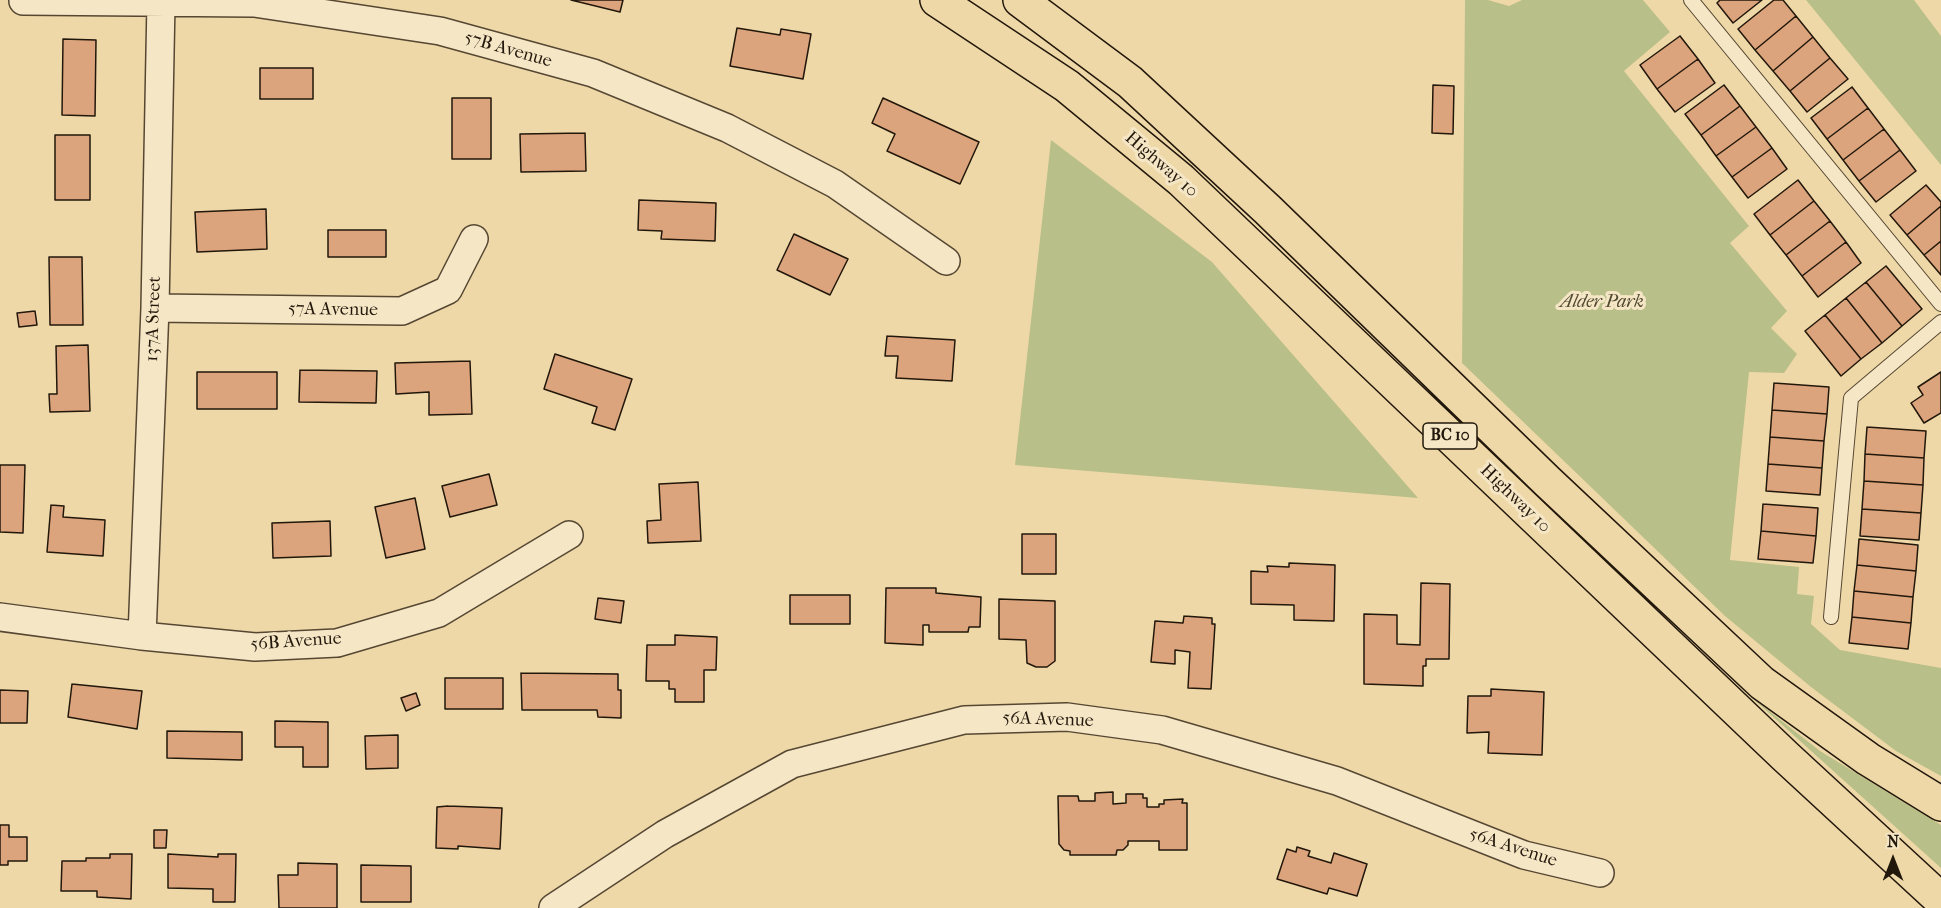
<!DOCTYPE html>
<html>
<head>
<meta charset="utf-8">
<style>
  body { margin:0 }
  #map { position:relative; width:1941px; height:908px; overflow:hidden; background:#efd8a8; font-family:"IM FELL French Canon",serif }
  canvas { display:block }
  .north { position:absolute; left:1863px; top:830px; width:60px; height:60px; -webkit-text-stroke:4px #f5e6c6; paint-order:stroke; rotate:0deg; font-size:16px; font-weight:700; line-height:24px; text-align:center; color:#22170b }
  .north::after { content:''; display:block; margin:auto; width:21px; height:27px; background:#22170b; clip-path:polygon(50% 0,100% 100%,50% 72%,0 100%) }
</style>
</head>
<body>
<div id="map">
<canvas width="1941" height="908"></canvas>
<div class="north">N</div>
</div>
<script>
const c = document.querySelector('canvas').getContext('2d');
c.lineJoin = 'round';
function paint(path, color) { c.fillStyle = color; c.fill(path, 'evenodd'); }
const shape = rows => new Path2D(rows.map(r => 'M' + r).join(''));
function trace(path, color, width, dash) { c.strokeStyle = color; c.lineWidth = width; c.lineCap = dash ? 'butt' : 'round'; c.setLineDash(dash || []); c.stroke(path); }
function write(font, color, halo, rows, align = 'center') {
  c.font = font + ' "IM FELL French Canon",serif'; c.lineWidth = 6; c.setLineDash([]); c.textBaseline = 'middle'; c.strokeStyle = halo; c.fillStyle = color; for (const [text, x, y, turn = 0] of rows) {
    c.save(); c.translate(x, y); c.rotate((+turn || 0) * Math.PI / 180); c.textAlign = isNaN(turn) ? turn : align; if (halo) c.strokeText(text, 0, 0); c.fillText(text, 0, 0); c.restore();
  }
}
paint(shape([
  [1465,0,1488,0,1509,6,1522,0,1643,0,1670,32,1624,71,1749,226,1730,243,1787,311,1771,328,1797,354,1784,373,1749,372,1730,560,1799,567,1797,594,1814,596,1811,624,1840,650,1941,668,1941,776,1896,751,1811,687,1725,616,1462,363],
  [1806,0,1914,0,1941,36,1941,165],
  [1051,140,1212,262,1418,498,1015,465],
  [1699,650,1759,703,1820,751,1941,825,1941,868]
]), '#b9bf88');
const building = shape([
  [571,0,623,0,620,12,571,0],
  [1720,0,1762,0,1733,23,1717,3,1720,0],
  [1774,0,1783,0,1796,16,1755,50,1738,29,1774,0],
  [1796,16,1813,37,1773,71,1755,50,1796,16],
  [737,28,780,35,781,29,811,34,803,79,730,66,737,28],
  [1680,36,1698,59,1657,89,1640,65,1680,36],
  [1813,37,1830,58,1790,91,1773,71,1813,37],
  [63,39,96,40,95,116,62,115,63,39],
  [1830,58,1848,79,1807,112,1790,91,1830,58],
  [1698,59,1715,83,1675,112,1657,89,1698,59],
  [260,68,313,68,313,99,260,99,260,68],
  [1433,85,1454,86,1453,134,1432,133,1433,85],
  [1724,85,1740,106,1701,135,1685,114,1724,85],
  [1852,87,1868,108,1827,139,1811,118,1852,87],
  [452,98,491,98,491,159,452,159,452,98],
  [883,98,979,142,960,184,887,151,895,134,872,123,883,98],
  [1740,106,1756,127,1716,156,1701,135,1740,106],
  [1868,108,1884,129,1843,160,1827,139,1868,108],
  [1756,127,1772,148,1732,177,1716,156,1756,127],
  [1884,129,1900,150,1859,181,1843,160,1884,129],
  [585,133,586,171,521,172,520,134,585,133],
  [55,135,90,135,90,200,55,200,55,135],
  [1772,148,1787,169,1748,198,1732,177,1772,148],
  [1900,150,1916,171,1876,202,1859,181,1900,150],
  [1798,180,1814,201,1770,235,1754,214,1798,180],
  [1926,185,1941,202,1941,206,1907,235,1890,215,1926,185],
  [639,200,716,203,715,241,661,239,662,231,638,230,639,200],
  [1814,201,1830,221,1786,255,1770,235,1814,201],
  [1941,206,1941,241,1924,255,1907,235,1941,206],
  [266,209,267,249,197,252,195,212,266,209],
  [1830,221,1846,242,1802,276,1786,255,1830,221],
  [328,230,386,230,386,257,328,257,328,230],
  [794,234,848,259,830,295,777,270,794,234],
  [1941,241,1941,275,1924,255,1941,241],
  [1846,242,1861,263,1818,297,1802,276,1846,242],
  [49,257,82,257,83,325,50,325,49,257],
  [1886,266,1922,309,1902,326,1866,282,1886,266],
  [1866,282,1902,326,1882,343,1846,298,1866,282],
  [1846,298,1882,343,1861,359,1825,315,1846,298],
  [35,311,37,325,19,327,17,313,35,311],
  [1825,315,1861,359,1841,376,1805,331,1825,315],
  [887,336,955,340,952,381,896,378,898,356,885,356,887,336],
  [88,345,90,411,50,412,49,394,57,394,56,346,88,345],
  [555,354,632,379,615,430,592,423,597,407,544,389,555,354],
  [470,361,472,414,429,415,429,392,396,394,395,363,470,361],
  [300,370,377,371,376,403,299,402,300,370],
  [197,372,277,372,277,409,197,409,197,372],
  [1941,372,1941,413,1924,423,1911,403,1923,395,1918,387,1941,372],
  [1774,383,1829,387,1827,414,1772,410,1774,383],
  [1772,410,1827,414,1824,441,1770,437,1772,410],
  [1867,427,1926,431,1924,458,1865,454,1867,427],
  [1770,437,1824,441,1822,468,1768,464,1770,437],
  [1865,454,1924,458,1923,485,1864,481,1865,454],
  [1768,464,1822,468,1820,495,1766,491,1768,464],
  [0,465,25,465,23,533,0,532,0,465],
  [489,474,497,505,450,517,442,486,489,474],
  [1864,481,1923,485,1921,513,1862,509,1864,481],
  [698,482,701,541,648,543,647,521,661,520,659,484,698,482],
  [415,498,425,549,386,558,375,507,415,498],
  [1763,504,1818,508,1816,536,1761,531,1763,504],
  [51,505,64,506,63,517,105,520,103,556,47,552,51,505],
  [1862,509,1921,513,1919,540,1860,536,1862,509],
  [330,521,331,556,273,558,272,523,330,521],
  [1761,531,1816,536,1813,563,1758,559,1761,531],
  [1022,534,1056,534,1056,574,1022,574,1022,534],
  [1859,539,1918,545,1916,571,1857,565,1859,539],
  [1289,563,1335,565,1334,621,1294,620,1294,605,1251,604,1251,571,1268,572,1267,566,1289,567,1289,563],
  [1857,565,1916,571,1913,597,1854,591,1857,565],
  [1421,583,1450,584,1449,659,1426,659,1426,666,1423,666,1423,686,1364,684,1364,614,1397,615,1397,644,1420,645,1421,583],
  [886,588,936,588,936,593,981,597,980,627,969,627,968,632,929,632,929,625,923,625,923,645,885,643,886,588],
  [1854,591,1913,597,1911,623,1852,617,1854,591],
  [790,595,850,595,850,624,790,624,790,595],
  [598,598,624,601,621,623,595,619,598,598],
  [999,599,1055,601,1055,661,1047,667,1036,667,1027,663,1026,640,999,639,999,599],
  [1184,616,1212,618,1212,624,1215,624,1211,689,1188,688,1190,652,1175,650,1175,664,1151,662,1155,621,1183,623,1184,616],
  [1852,617,1911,623,1908,649,1849,643,1852,617],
  [675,635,717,637,716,670,704,670,704,702,675,702,675,689,669,689,669,681,646,681,647,645,675,645,675,635],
  [521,673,618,674,618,690,621,690,621,718,598,717,597,710,522,710,521,673],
  [445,678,503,678,503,709,445,709,445,678],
  [72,684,142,691,137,729,68,717,72,684],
  [1491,689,1544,692,1542,755,1488,753,1489,732,1467,733,1468,696,1491,696,1491,689],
  [0,690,28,691,27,723,0,723,0,690],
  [416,693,420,705,406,711,401,698,416,693],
  [275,721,328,722,328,767,303,767,303,747,275,747,275,721],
  [167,731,242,732,242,760,167,758,167,731],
  [398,735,398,768,366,769,365,736,398,735],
  [1113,792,1113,804,1126,803,1126,794,1143,794,1143,798,1147,798,1147,807,1159,807,1159,804,1164,804,1164,800,1183,799,1182,803,1187,803,1187,850,1159,850,1159,841,1128,841,1128,845,1123,850,1117,850,1116,855,1070,855,1070,851,1064,850,1059,844,1058,796,1078,796,1079,801,1095,801,1095,793,1113,792],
  [448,806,502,808,500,849,458,846,458,849,436,848,437,807,448,806],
  [0,825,9,825,9,837,27,837,27,861,8,861,8,865,0,865,0,825],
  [154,830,167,830,166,848,154,848,154,830],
  [1297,847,1310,851,1308,856,1331,863,1334,853,1367,864,1357,896,1329,888,1327,894,1277,879,1287,849,1296,852,1297,847],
  [110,854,132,854,131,899,97,897,97,891,61,891,62,861,86,861,86,858,110,858,110,854],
  [168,854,218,857,218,854,236,854,235,902,213,902,213,889,168,888,168,854],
  [298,863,337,864,337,908,279,908,278,875,298,875,298,863],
  [361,865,411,866,411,902,361,902,361,865]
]);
paint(building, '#dba47c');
trace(building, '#22170b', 1.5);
const service = shape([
  [1691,0,1941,304],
  [1831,617,1851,398,1941,322]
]);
const minor = shape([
  [23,1,254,3,440,31,593,73,727,128,835,184,946,261],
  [155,308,402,311,448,290,474,239],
  [0,617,142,636,255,647,337,643,439,613,569,535],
  [142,636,155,308,161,2],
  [553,908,665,834,792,764,964,720,1067,717,1162,730,1337,781,1524,855,1600,873]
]);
const trunk = shape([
  [937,0,1067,86,1181,180,1785,756,1941,900],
  [1020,0,1130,82,1268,210,1547,481,1762,683,1868,759,1941,804]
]);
trace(service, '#554732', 16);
trace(minor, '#554732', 30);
trace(trunk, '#22170b', 36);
trace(service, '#f5e6c6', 14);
trace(minor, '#f5e6c6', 27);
trace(trunk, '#efd8a8', 33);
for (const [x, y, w] of [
  [1450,436,54]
]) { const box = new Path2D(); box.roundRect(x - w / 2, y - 13, w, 26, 4.5); c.fillStyle = '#f5e6c6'; c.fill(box); trace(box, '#22170b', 1.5); }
write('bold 16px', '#22170b', null, [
  ["BC 10",1450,436]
]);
write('18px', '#22170b', '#f5e6c6', [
  ["57B Avenue",508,50,16],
  ["Highway 10",1161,165,41],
  ["57A Avenue",333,310,1],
  ["137A Street",154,319,-88],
  ["Highway 10",1515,499,44],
  ["56B Avenue",296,642,-4],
  ["56A Avenue",1048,720,2],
  ["56A Avenue",1513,848,18]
]);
write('italic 18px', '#4f4930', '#f5e6c6', [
  ["Alder Park",1602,303]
]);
</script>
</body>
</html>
